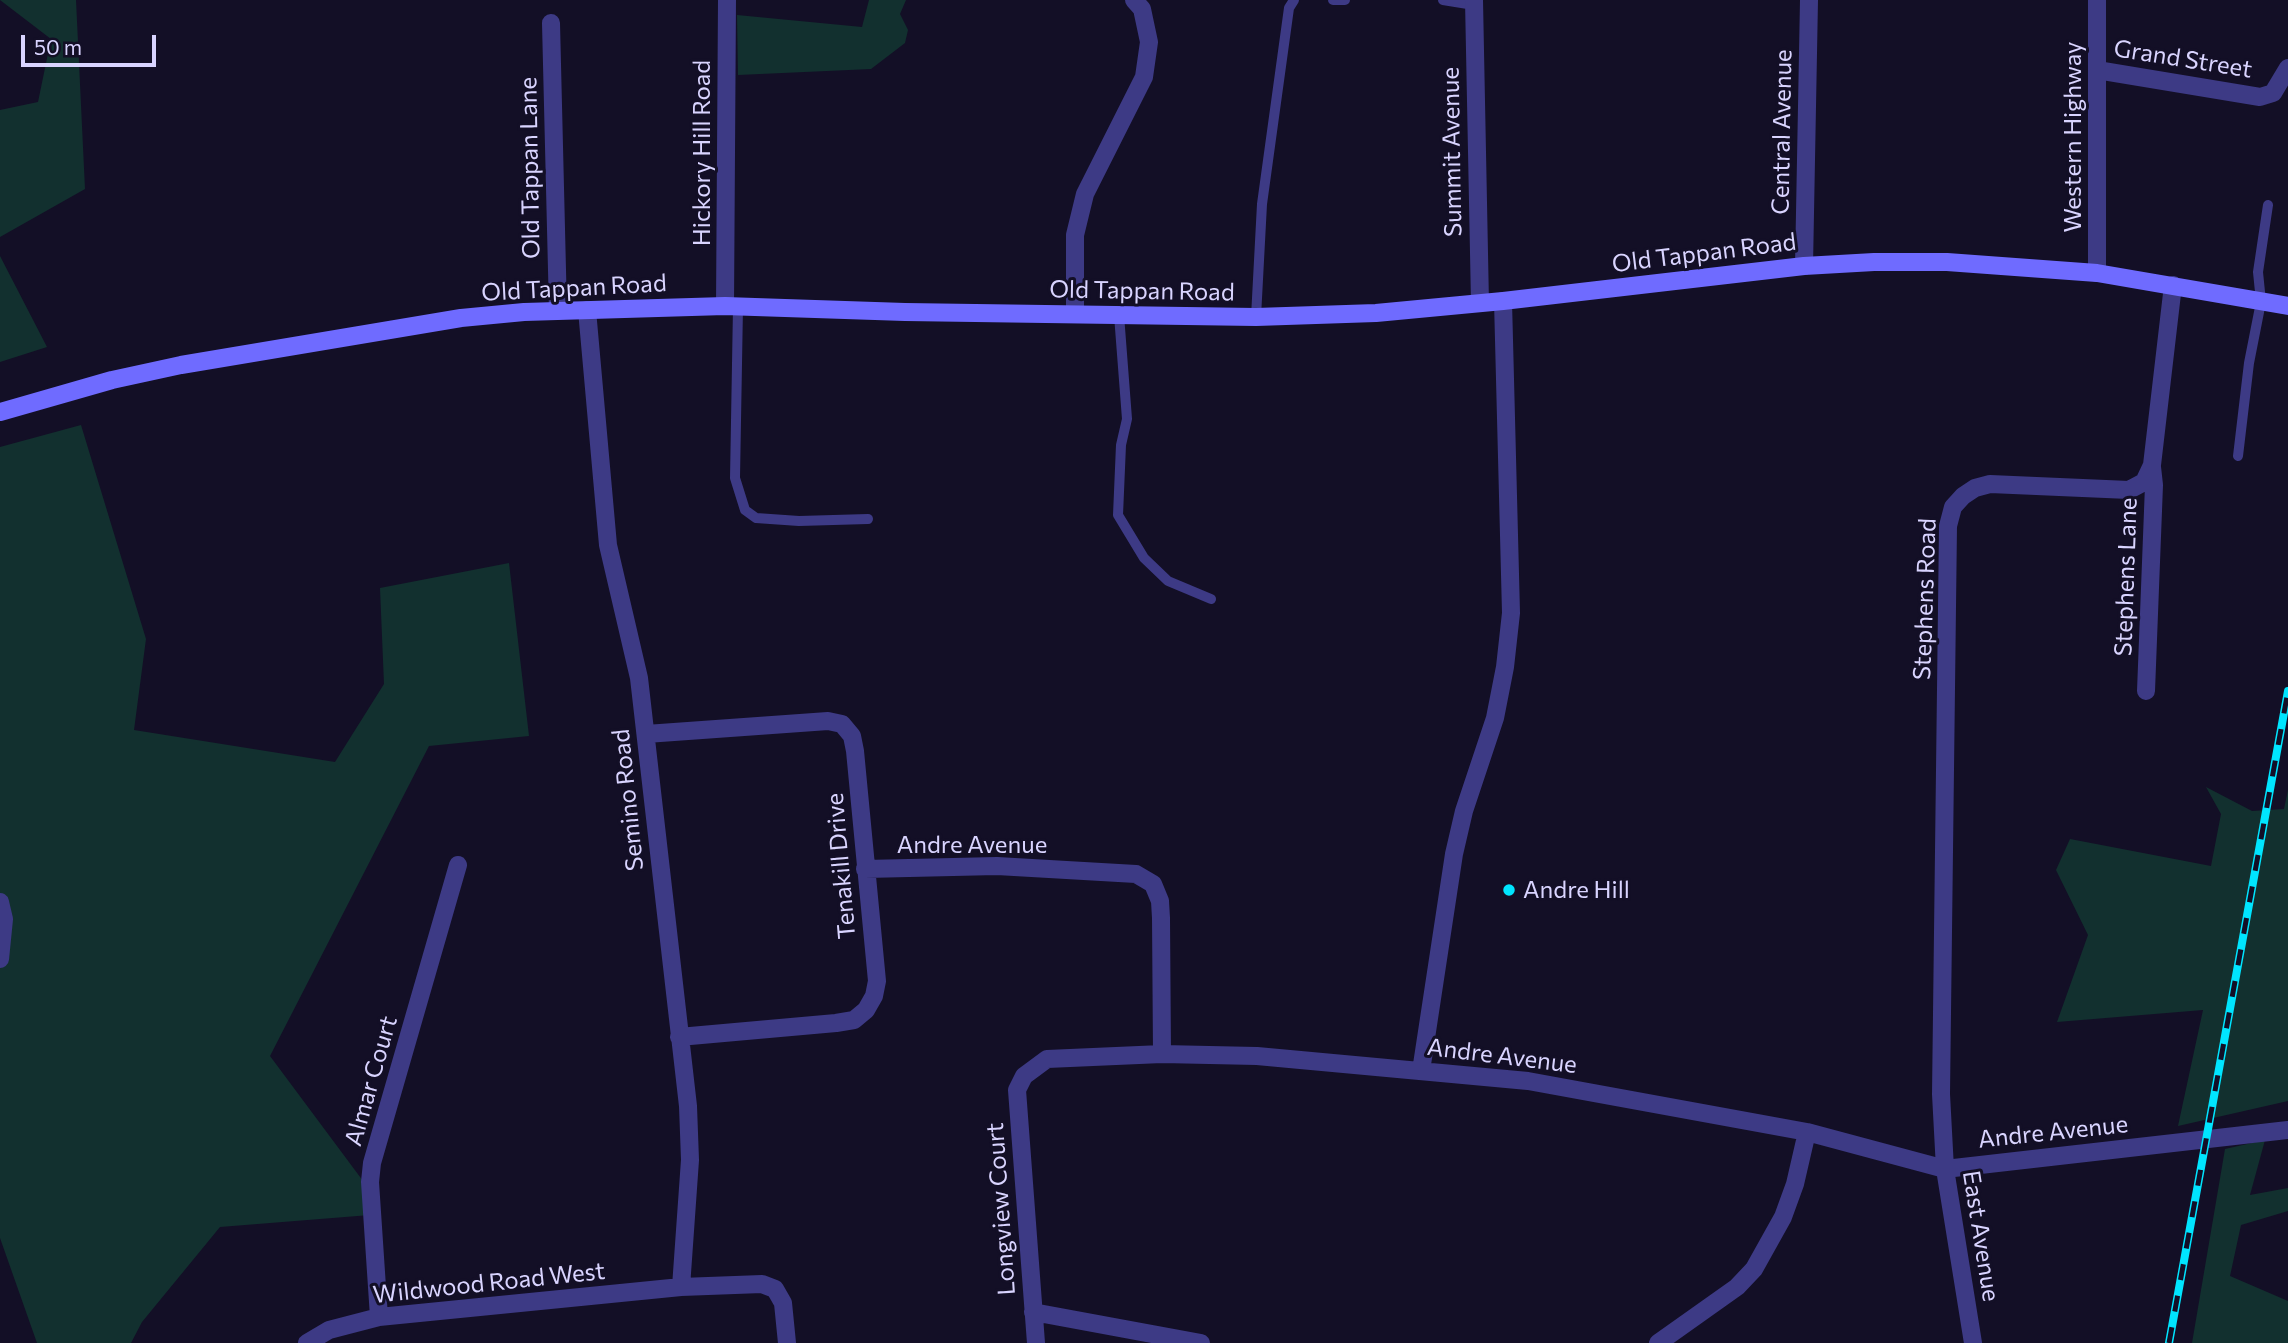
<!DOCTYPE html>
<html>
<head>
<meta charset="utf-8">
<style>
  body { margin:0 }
  #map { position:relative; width:2288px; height:1343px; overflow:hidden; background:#130f26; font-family:Commissioner,sans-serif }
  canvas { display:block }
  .scale { position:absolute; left:21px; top:35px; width:135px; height:32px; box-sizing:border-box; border:4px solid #d9d4ff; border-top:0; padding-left:9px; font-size:21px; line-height:24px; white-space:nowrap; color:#d9d4ff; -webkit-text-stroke:5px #130f26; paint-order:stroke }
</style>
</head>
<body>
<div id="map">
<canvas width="2288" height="1343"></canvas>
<div class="scale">50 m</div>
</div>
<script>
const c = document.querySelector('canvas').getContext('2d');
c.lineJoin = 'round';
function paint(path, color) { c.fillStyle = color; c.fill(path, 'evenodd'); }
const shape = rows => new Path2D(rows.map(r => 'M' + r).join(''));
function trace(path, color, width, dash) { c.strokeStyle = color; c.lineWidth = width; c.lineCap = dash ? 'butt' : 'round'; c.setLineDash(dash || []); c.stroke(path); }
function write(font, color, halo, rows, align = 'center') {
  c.font = font + ' Commissioner,sans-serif'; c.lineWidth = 6; c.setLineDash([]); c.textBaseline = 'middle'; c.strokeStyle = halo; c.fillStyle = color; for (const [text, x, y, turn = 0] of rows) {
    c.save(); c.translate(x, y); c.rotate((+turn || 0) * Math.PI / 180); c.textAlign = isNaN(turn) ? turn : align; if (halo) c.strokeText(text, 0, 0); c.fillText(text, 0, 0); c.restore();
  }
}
paint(shape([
  [0,0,76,0,85,189,0,237,0,110,38,102,51,39],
  [869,0,906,0,900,14,908,30,905,43,871,69,738,75,737,15,862,27],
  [0,256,47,347,0,362],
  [81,425,146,639,134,730,335,762,384,684,380,588,509,563,529,736,429,746,270,1056,369,1189,370,1215,220,1227,142,1322,131,1343,37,1343,0,1238,0,447],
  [2206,787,2252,811,2284,809,2288,790,2288,1101,2178,1126,2203,1010,2057,1022,2088,935,2056,870,2070,839,2211,866,2221,814],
  [2265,1140,2250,1195,2288,1188,2288,1211,2241,1225,2230,1276,2288,1301,2288,1343,2192,1343,2225,1149]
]), '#12302f');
trace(shape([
  [1333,0,1345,0],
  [1443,0,1474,5],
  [738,307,735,478,745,510,756,518,799,521,868,519],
  [1119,315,1127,419,1121,445,1118,515,1144,558,1168,581,1211,599],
  [1256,317,1262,204,1289,8,1294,0],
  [2238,456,2249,363,2261,302,2258,272,2268,205]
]), '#3d3a85', 10);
trace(shape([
  [1474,0,1480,303],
  [551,23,558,311],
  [2097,70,2260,97,2273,93,2288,68],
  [1804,266,1809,0],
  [725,306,727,0],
  [587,310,608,545,639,678,688,1106,690,1160,681,1287],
  [1075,314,1075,235,1085,194,1144,77,1149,42,1142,9,1134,0],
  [2146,691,2154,485,2152,467],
  [646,734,828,721,842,724,852,736,855,751,877,981,874,996,866,1010,854,1020,836,1023,679,1037],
  [865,869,997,866,1136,874,1153,884,1160,901,1161,918,1162,1054],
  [0,902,4,919,0,959],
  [1421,1071,1454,854,1464,811,1495,718,1505,667,1511,613,1503,301],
  [1033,1312,1201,1343],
  [379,1317,370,1182,372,1163,458,865],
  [307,1343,329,1330,379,1317,681,1287,762,1284,775,1289,783,1303,787,1343],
  [1036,1343,1017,1090,1024,1076,1047,1059,1162,1054,1257,1056,1528,1081,1807,1132,1945,1169,2288,1130],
  [1658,1343,1737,1287,1754,1269,1783,1217,1795,1184,1807,1132],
  [1973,1343,1945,1169,1941,1094,1948,526,1953,507,1963,496,1975,488,1990,484,2129,490,2144,482,2152,465,2173,285]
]), '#3d3a85', 18);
trace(shape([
  [2097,273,2097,0]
]), '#3d3a85', 18);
trace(shape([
  [0,412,112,380,181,365,461,318,524,312,725,306,905,312,1256,317,1376,313,1503,301,1804,266,1874,262,1947,262,2097,273,2288,306]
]), '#6f6bff', 18);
const rail = shape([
  [2169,1343,2288,691]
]);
trace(rail, '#00e5ff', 8);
trace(rail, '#130f26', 5, [16]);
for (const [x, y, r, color] of [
  [1509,890,7,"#00e5ff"]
]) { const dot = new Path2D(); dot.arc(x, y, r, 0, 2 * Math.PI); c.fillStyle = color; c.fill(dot); trace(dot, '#130f26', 2.5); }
write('24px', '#d9d4ff', '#130f26', [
  ["Grand Street",2183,59,9],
  ["Central Avenue",1782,132,-89],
  ["Western Highway",2073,137,-90],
  ["Summit Avenue",1452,152,-91],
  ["Hickory Hill Road",702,153,-90],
  ["Old Tappan Lane",530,168,-91],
  ["Old Tappan Road",1704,253,-7],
  ["Old Tappan Road",574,288,-3],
  ["Old Tappan Road",1142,291,1],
  ["Stephens Lane",2126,577,-88],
  ["Stephens Road",1925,599,-88],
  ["Semino Road",628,800,-96],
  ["Andre Avenue",972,845],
  ["Tenakill Drive",841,866,-95],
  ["Andre Avenue",1502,1056,7],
  ["Almar Court",371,1081,-74],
  ["Andre Avenue",2053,1132,-6],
  ["Longview Court",1001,1209,-94],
  ["East Avenue",1981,1236,81],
  ["Wildwood Road West",489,1283,-6]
]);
write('24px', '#d9d4ff', '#130f26', [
  ["Andre Hill",1523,890]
], 'left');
</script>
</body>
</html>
